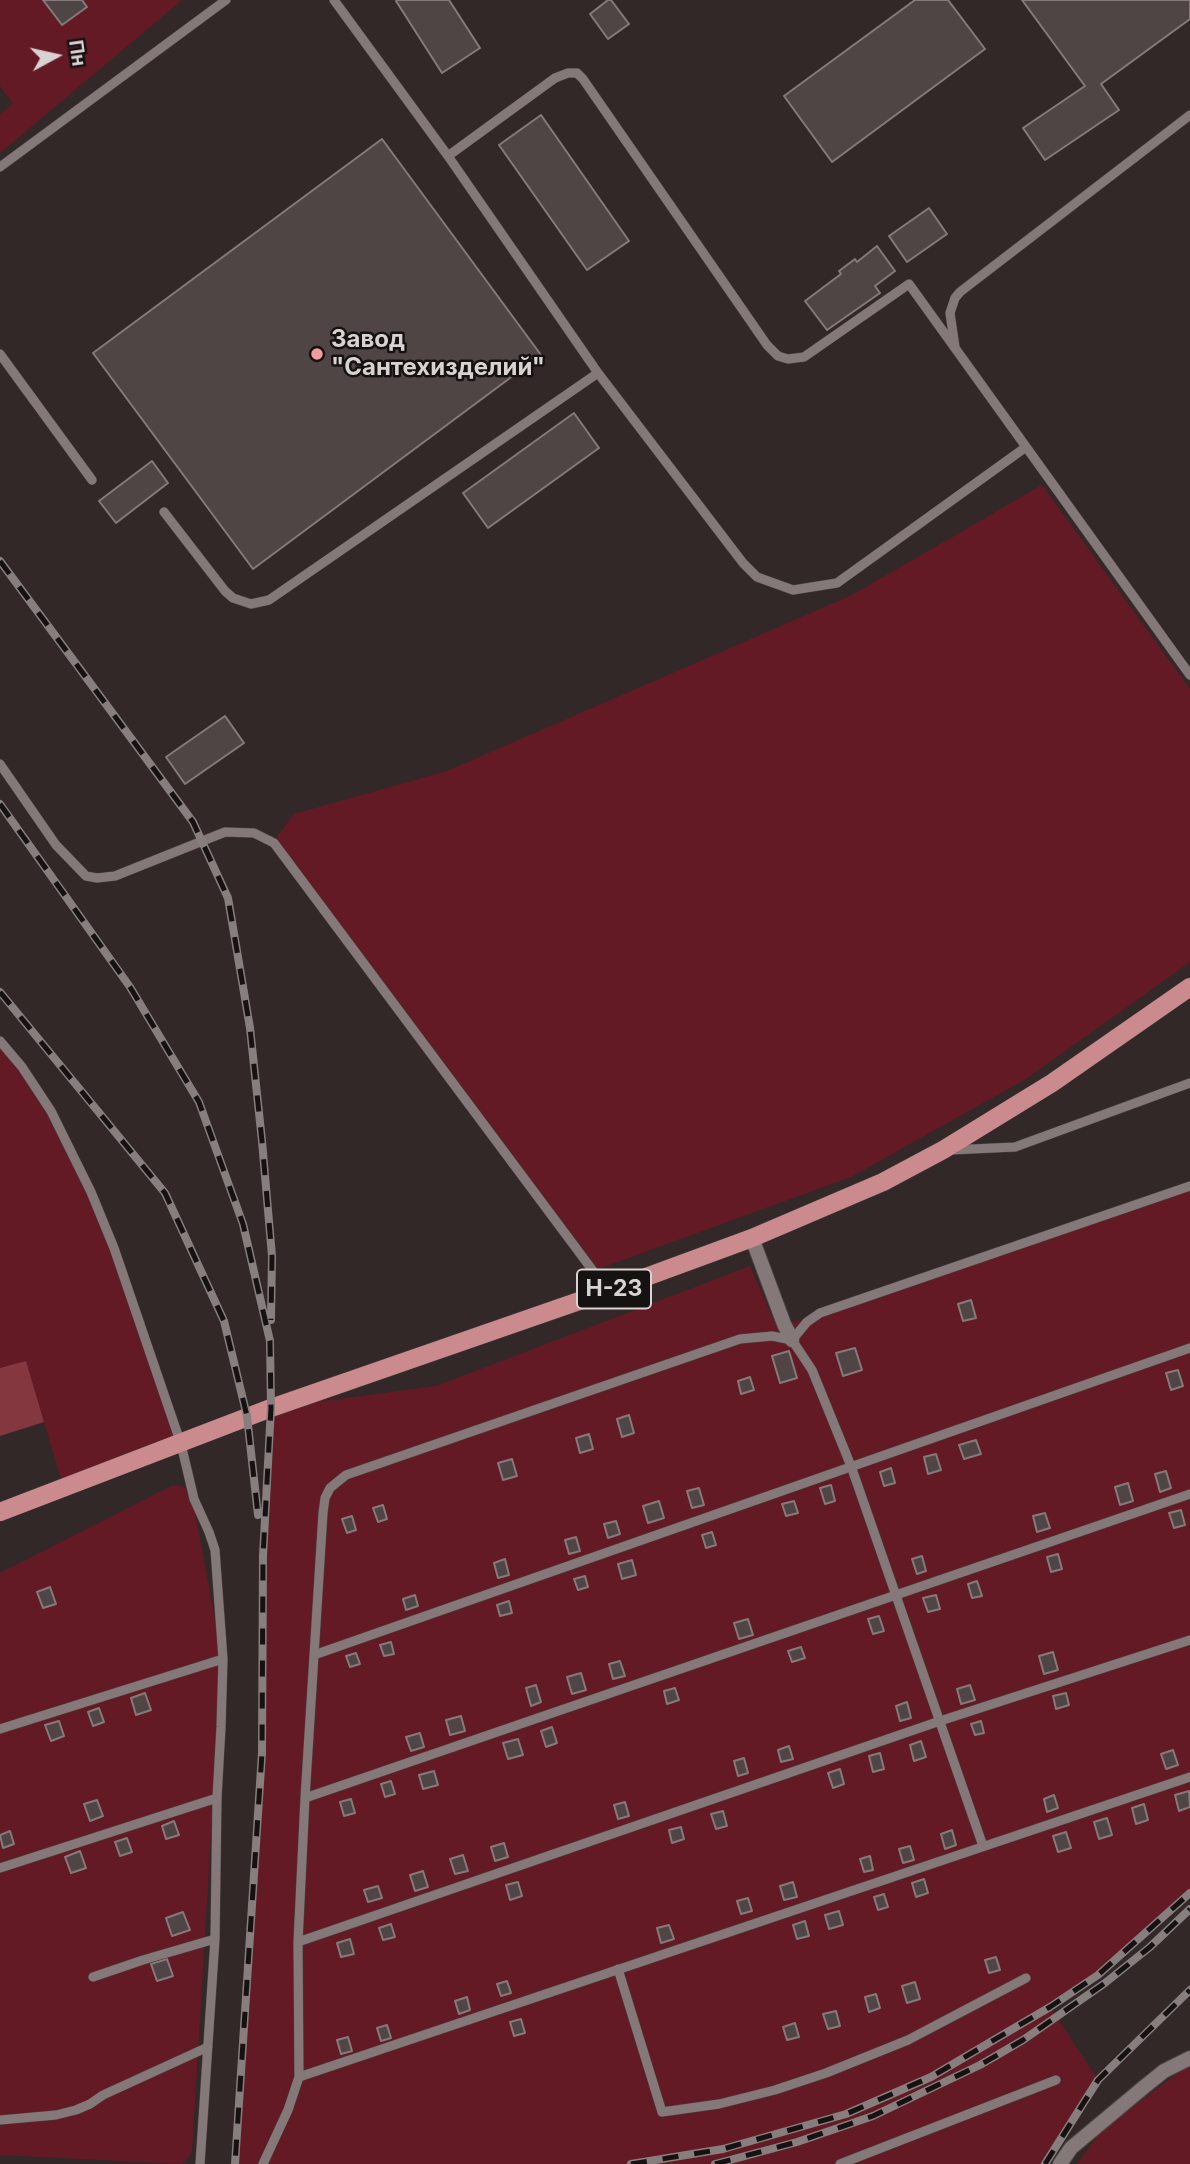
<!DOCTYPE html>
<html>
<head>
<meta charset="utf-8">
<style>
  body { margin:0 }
  #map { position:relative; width:1190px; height:2164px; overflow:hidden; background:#322828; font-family:Inter,sans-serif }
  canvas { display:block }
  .north { position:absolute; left:21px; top:21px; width:70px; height:70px; -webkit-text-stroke:5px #171212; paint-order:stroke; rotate:82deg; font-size:19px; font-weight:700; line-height:28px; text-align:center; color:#d9d2d2 }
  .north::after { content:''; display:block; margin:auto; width:24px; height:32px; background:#d9d2d2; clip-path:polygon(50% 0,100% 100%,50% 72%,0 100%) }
</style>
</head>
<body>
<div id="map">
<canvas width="1190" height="2164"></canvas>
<div class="north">Пн</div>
</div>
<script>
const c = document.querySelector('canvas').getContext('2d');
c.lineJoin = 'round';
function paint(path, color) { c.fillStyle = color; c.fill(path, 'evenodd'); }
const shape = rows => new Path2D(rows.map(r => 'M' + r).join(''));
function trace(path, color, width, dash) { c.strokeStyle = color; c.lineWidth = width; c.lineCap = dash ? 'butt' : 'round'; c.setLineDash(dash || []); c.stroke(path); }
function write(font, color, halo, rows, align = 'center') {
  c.font = font + ' Inter,sans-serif'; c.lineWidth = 5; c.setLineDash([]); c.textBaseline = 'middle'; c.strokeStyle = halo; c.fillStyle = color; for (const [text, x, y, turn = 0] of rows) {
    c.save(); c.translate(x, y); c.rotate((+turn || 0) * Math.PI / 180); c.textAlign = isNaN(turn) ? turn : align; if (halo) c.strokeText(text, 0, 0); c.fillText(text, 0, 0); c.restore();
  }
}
paint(shape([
  [0,0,182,0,0,153,0,114,13,104,0,86],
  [1042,485,1190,689,1190,962,1026,1079,851,1177,598,1269,277,840,278,835,294,814,447,771,852,595],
  [0,1041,22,1067,91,1192,181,1444,64,1489,26,1362,0,1368],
  [1190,1181,1190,1893,1098,1975,1050,2007,1098,2080,1045,2164,235,2164,262,1753,263,1556,271,1408,436,1386,750,1266,777,1328],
  [173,1485,185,1487,195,1512,218,1636,219,1701,192,2152,183,2164,0,2155,0,1573],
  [1190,2064,1190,2164,1077,2164,1103,2129]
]), '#631a25');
paint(shape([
  [26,1361,44,1422,0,1436,0,1368]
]), '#85373f');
const building = shape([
  [43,0,82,0,87,7,62,25,43,0],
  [397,0,449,0,480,48,442,73,396,1,397,0],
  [608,0,611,0,629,24,608,39,590,14,608,0],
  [915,0,948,0,985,49,832,162,784,96,915,0],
  [1022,0,1190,0,1190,19,1101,84,1119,110,1045,160,1023,128,1085,86,1022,0],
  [541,115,629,241,587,270,499,145,541,115],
  [382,139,541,355,253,569,93,353,382,139],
  [929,208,947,234,907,262,889,236,929,208],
  [877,246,895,271,875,286,880,293,827,330,805,301,841,274,839,271,855,259,857,262,877,246],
  [574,413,599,448,488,528,463,493,574,413],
  [152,461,168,483,116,523,99,501,152,461],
  [225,716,244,743,185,784,166,757,225,716],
  [971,1300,976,1318,963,1321,958,1304,971,1300],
  [855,1348,862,1370,843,1376,836,1353,855,1348],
  [789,1351,797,1378,780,1383,772,1356,789,1351],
  [1178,1370,1183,1386,1171,1390,1166,1373,1178,1370],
  [750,1377,754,1390,741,1394,738,1381,750,1377],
  [629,1415,634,1433,622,1437,617,1419,629,1415],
  [589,1434,593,1449,580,1453,576,1438,589,1434],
  [976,1440,981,1454,964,1459,959,1445,976,1440],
  [936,1454,941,1470,928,1474,924,1457,936,1454],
  [512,1459,517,1476,503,1480,498,1463,512,1459],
  [891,1468,895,1483,884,1486,880,1472,891,1468],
  [1166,1471,1171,1488,1160,1492,1155,1474,1166,1471],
  [1128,1483,1133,1501,1120,1505,1115,1487,1128,1483],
  [831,1485,835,1501,825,1504,820,1488,831,1485],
  [699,1488,704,1505,692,1508,687,1491,699,1488],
  [659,1501,664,1518,648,1523,643,1506,659,1501],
  [794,1501,798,1513,786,1516,782,1504,794,1501],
  [383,1505,387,1519,378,1522,373,1508,383,1505],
  [1181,1510,1185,1525,1174,1528,1169,1513,1181,1510],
  [1045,1513,1050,1528,1037,1532,1033,1516,1045,1513],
  [352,1516,356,1530,347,1533,342,1519,352,1516],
  [616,1521,620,1534,608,1538,604,1524,616,1521],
  [712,1532,716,1545,706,1548,702,1535,712,1532],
  [576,1537,580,1551,569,1554,565,1540,576,1537],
  [1058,1554,1062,1569,1051,1572,1047,1557,1058,1554],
  [922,1556,926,1571,917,1574,912,1559,922,1556],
  [505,1559,509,1575,498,1578,494,1563,505,1559],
  [632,1560,636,1575,622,1579,618,1564,632,1560],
  [585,1576,588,1587,578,1590,574,1579,585,1576],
  [977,1581,982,1596,972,1598,968,1584,977,1581],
  [50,1587,56,1604,43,1608,37,1592,50,1587],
  [415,1595,418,1606,406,1610,403,1599,415,1595],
  [936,1595,940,1609,928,1612,923,1598,936,1595],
  [509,1601,512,1613,500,1616,497,1605,509,1601],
  [879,1616,884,1631,873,1634,868,1619,879,1616],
  [748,1619,753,1635,739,1639,734,1623,748,1619],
  [391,1642,394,1654,384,1656,380,1645,391,1642],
  [801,1647,805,1658,792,1662,788,1651,801,1647],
  [1053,1652,1058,1670,1044,1674,1039,1656,1053,1652],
  [356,1653,360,1664,350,1667,346,1656,356,1653],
  [620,1661,625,1676,613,1679,609,1664,620,1661],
  [581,1673,586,1690,572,1694,567,1677,581,1673],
  [536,1685,541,1702,531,1706,526,1688,536,1685],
  [970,1685,975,1700,961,1704,957,1689,970,1685],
  [675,1688,679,1700,667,1704,664,1691,675,1688],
  [145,1693,151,1710,136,1715,131,1698,145,1693],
  [1066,1693,1069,1705,1056,1709,1053,1696,1066,1693],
  [907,1702,911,1718,900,1721,896,1706,907,1702],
  [99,1708,104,1722,93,1726,88,1712,99,1708],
  [461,1716,465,1731,450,1735,446,1720,461,1716],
  [59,1721,64,1736,51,1741,45,1725,59,1721],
  [981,1721,984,1733,975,1735,971,1724,981,1721],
  [552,1727,557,1743,546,1747,541,1731,552,1727],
  [420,1733,424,1747,411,1751,406,1737,420,1733],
  [518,1739,523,1755,508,1759,503,1743,518,1739],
  [921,1741,926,1757,914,1761,910,1745,921,1741],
  [789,1746,793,1759,781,1762,778,1750,789,1746],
  [1173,1750,1178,1765,1166,1769,1161,1754,1173,1750],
  [880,1753,884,1769,873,1772,869,1756,880,1753],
  [744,1758,748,1773,738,1776,734,1761,744,1758],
  [840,1769,844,1784,833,1788,828,1773,840,1769],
  [434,1771,438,1785,423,1789,419,1775,434,1771],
  [391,1781,395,1794,385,1797,381,1784,391,1781],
  [1189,1791,1190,1807,1179,1811,1175,1795,1189,1791],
  [1054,1795,1058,1808,1047,1812,1044,1799,1054,1795],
  [351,1799,355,1813,344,1816,340,1802,351,1799],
  [97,1800,103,1816,90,1821,84,1804,97,1800],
  [625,1802,629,1816,618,1819,614,1805,625,1802],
  [1144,1804,1148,1820,1136,1824,1132,1808,1144,1804],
  [723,1811,727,1826,716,1829,711,1814,723,1811],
  [1107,1818,1112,1835,1099,1839,1094,1822,1107,1818],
  [174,1821,179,1835,166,1839,162,1826,174,1821],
  [681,1827,684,1839,672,1843,669,1830,681,1827],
  [952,1830,956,1845,945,1849,941,1834,952,1830],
  [10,1831,14,1844,3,1848,0,1835,10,1831],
  [1066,1832,1071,1848,1058,1852,1053,1836,1066,1832],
  [127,1838,132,1852,120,1856,115,1842,127,1838],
  [504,1843,508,1857,495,1861,491,1847,504,1843],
  [910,1846,914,1860,903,1863,899,1849,910,1846],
  [80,1851,86,1868,71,1873,65,1857,80,1851],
  [463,1855,468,1871,455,1874,450,1859,463,1855],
  [870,1856,873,1870,864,1872,860,1859,870,1856],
  [423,1871,428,1887,415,1891,410,1875,423,1871],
  [924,1879,928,1893,916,1897,912,1883,924,1879],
  [518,1882,522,1896,510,1900,506,1885,518,1882],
  [793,1882,797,1897,784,1900,780,1886,793,1882],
  [378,1886,382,1898,368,1902,364,1890,378,1886],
  [884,1894,888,1907,878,1910,874,1897,884,1894],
  [748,1898,752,1911,741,1914,737,1901,748,1898],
  [839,1911,843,1925,829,1929,825,1915,839,1911],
  [183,1912,190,1930,172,1936,166,1918,183,1912],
  [805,1921,809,1936,797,1939,793,1925,805,1921],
  [391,1924,395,1937,383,1940,379,1928,391,1924],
  [669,1925,674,1939,661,1943,657,1928,669,1925],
  [350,1939,354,1954,341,1957,337,1943,350,1939],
  [996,1957,1000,1970,989,1973,985,1960,996,1957],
  [167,1959,173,1976,157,1981,151,1964,167,1959],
  [507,1981,511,1993,501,1996,497,1984,507,1981],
  [915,1982,920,1999,907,2003,902,1986,915,1982],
  [876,1994,880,2008,869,2012,865,1997,876,1994],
  [467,1997,470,2010,459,2014,455,2001,467,1997],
  [836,2011,840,2026,828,2029,823,2014,836,2011],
  [521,2019,525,2033,514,2036,510,2022,521,2019],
  [795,2023,799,2037,787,2040,783,2027,795,2023],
  [387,2025,391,2038,381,2041,377,2028,387,2025],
  [348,2037,352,2051,341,2054,337,2040,348,2037]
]);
paint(building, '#504545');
trace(building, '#867979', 2);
const lane = shape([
  [334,0,448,156],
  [0,167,226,0],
  [955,347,950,313,955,298,960,292,1190,115],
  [0,354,92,480],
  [598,373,448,156,555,78,568,73,577,73,583,79,767,345,778,356,788,359,804,357,909,284,1190,675],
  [164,512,225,591,233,598,251,604,269,600,598,373,743,563,757,577,793,590,837,583,1026,447],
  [0,764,56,845,86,876,97,878,115,876,225,832,254,833,274,843,608,1291],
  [0,1041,22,1067,51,1111,91,1192,114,1248,181,1444,194,1499,209,1532,215,1550,223,1659,221,1727,217,1798,215,1939,200,2164],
  [951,1150,1015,1147,1190,1083],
  [792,1340,807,1322,820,1313,1190,1186],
  [314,1655,1190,1348],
  [0,1729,223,1659],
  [305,1798,1190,1494],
  [0,1868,217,1798],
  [298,1942,940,1721,1190,1640],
  [618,1969,662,2112,719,2104,775,2090,826,2073,908,2040,1026,1978],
  [93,1977,143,1960,215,1939],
  [299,2077,1190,1777],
  [0,2120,56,2115,76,2110,90,2104,103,2095,208,2047],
  [263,2164,288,2110,299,2077,298,1942,305,1798,323,1513,325,1498,330,1488,346,1475,740,1339,772,1336,792,1340,812,1370,851,1466,983,1846],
  [840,2164,1056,2080]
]);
const street = shape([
  [752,1238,784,1324,792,1340],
  [1060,2164,1071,2148,1144,2087,1164,2071,1190,2058]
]);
const primary = shape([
  [0,1512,271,1408,608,1291,752,1238,883,1182,943,1150,1052,1083,1190,987]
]);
trace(lane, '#4c4343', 10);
trace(street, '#4c4343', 16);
trace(primary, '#4c4343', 19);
trace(lane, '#857878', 9);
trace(street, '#857878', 14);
trace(primary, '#cb8b8e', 18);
const rail = shape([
  [0,561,193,822,228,898,250,1028,262,1141,272,1256,271,1320],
  [0,804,130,987,199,1102,243,1224,270,1341,271,1408,263,1556,262,1753,235,2164],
  [0,992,165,1193,224,1321,247,1416,258,1515],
  [631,2164,723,2149,846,2114,931,2077,1050,2007,1098,1975,1190,1893],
  [715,2164,797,2142,873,2116,980,2065,1023,2040,1105,1983,1150,1947,1190,1909],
  [1045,2164,1098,2080,1190,1990]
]);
trace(rail, '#877e7e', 8);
trace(rail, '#171212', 5, [16]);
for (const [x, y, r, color] of [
  [317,354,7,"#f49b9f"]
]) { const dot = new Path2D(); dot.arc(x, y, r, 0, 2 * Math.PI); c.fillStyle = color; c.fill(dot); trace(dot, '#171212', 2.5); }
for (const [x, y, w] of [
  [614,1289,74]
]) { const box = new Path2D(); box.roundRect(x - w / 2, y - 19.5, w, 39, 5); c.fillStyle = '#171212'; c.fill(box); trace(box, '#d9d2d2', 2); }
write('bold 23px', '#d9d2d2', null, [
  ["Н-23",614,1289]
]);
write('bold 24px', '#d9d2d2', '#171212', [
  ["Завод",331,340],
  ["\"Сантехизделий\"",331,368]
], 'left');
</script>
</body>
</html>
